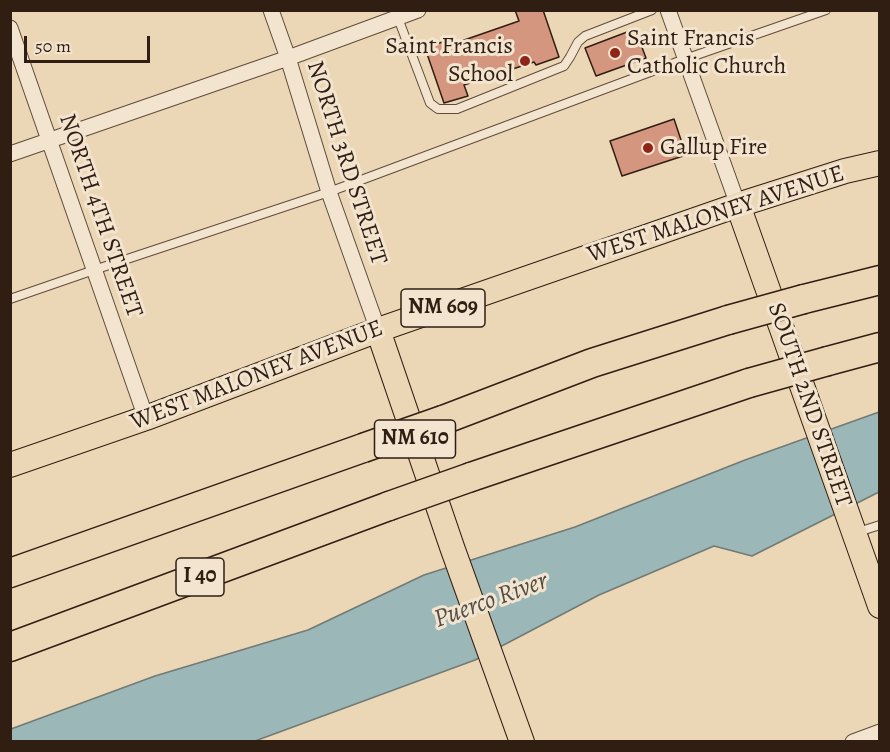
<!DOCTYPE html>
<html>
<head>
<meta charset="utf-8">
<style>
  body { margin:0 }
  #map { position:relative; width:890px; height:752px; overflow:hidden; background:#ebd6b5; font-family:Alegreya,serif }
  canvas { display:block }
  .frame { position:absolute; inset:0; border:12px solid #301e13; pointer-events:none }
  .scale { position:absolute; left:24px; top:36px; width:126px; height:27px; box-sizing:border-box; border:3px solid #301e13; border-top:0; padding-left:8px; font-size:18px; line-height:21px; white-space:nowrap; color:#301e13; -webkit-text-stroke:4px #f2e4cf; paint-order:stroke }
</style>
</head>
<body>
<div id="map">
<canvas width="890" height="752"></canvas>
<div class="frame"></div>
<div class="scale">50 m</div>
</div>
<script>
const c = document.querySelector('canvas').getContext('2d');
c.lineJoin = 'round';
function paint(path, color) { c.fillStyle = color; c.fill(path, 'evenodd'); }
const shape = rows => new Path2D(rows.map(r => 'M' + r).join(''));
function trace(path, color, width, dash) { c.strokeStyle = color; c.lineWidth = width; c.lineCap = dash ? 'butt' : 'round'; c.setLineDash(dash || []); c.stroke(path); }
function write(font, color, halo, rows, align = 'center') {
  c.font = font + ' Alegreya,serif'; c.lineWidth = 6; c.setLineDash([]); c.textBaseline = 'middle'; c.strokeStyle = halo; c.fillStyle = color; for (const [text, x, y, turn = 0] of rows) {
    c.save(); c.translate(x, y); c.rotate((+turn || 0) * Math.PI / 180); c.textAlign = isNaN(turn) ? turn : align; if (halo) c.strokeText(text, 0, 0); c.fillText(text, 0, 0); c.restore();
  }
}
const water = shape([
  [879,412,879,492,752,556,714,546,599,595,475,660,255,741,11,742,11,729,155,676,308,630,424,575,575,527,745,460,879,412]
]);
paint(water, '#9cb7b7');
trace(water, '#717a75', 1.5);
const building = shape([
  [515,10,543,10,559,57,536,65,534,62,464,85,468,96,444,103,425,48,445,41,447,46,519,21,515,10],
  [635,29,646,58,596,76,585,48,635,29],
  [674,119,686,155,622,176,610,141,674,119]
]);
paint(building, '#d4967f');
trace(building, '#301e13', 1.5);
const lane = shape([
  [398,18,430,103,438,109,457,109,564,66,570,57,578,42,585,36,652,10],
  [10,299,94,270,329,192,685,59,826,10],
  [858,532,880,525]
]);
const street = shape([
  [271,10,288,58,329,192,378,330],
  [668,10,738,205],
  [10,28,146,418],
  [10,154,288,58,418,10],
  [853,742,880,732]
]);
const primary = shape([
  [738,205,880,606],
  [378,330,452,547,522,742],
  [10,465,146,418,378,330,738,205,845,171,880,163]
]);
const highway = shape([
  [804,299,880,280],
  [828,361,880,347],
  [443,420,592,363,728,320],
  [471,477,749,383],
  [10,573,363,448],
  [10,647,389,506]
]);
trace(lane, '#5f4c3c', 10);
trace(street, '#5f4c3c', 17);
trace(primary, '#301e13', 26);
trace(highway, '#301e13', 31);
trace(lane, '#f2e4cf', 8);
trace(street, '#f2e4cf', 15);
trace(primary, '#ebd6b5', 24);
trace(highway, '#ebd6b5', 28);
const highwayBridge = shape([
  [728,320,804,299],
  [749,383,828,361],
  [363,448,443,420],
  [389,506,471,477]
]);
trace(highwayBridge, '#301e13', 31, []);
trace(highwayBridge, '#ebd6b5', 28);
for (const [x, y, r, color] of [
  [615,53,6,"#8f2418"],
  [525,61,6,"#8f2418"],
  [648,148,6,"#8f2418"]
]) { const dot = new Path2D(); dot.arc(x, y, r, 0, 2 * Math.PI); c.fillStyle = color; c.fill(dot); trace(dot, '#f2e4cf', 2); }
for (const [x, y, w] of [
  [443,308,84],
  [415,439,81],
  [200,577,48]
]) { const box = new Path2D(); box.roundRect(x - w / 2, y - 19, w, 38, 4.5); c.fillStyle = '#f2e4cf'; c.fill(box); trace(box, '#301e13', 1.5); }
write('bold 22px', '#301e13', null, [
  ["NM 609",443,308],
  ["NM 610",415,439],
  ["I 40",200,577]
]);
write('24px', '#301e13', '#f2e4cf', [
  ["Saint Francis",627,39],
  ["Catholic Church",627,67],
  ["Saint Francis",513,47,"right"],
  ["School",513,75,"right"],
  ["Gallup Fire",660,148]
], 'left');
write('24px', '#301e13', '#f2e4cf', [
  ["NORTH 3RD STREET",346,163,72],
  ["WEST MALONEY AVENUE",716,215,-18],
  ["NORTH 4TH STREET",100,216,71],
  ["WEST MALONEY AVENUE",257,376,-21],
  ["SOUTH 2ND STREET",809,405,71]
]);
write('italic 26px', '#504c44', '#f2e4cf', [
  ["Puerco River",491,601,-20]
]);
</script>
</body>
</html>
